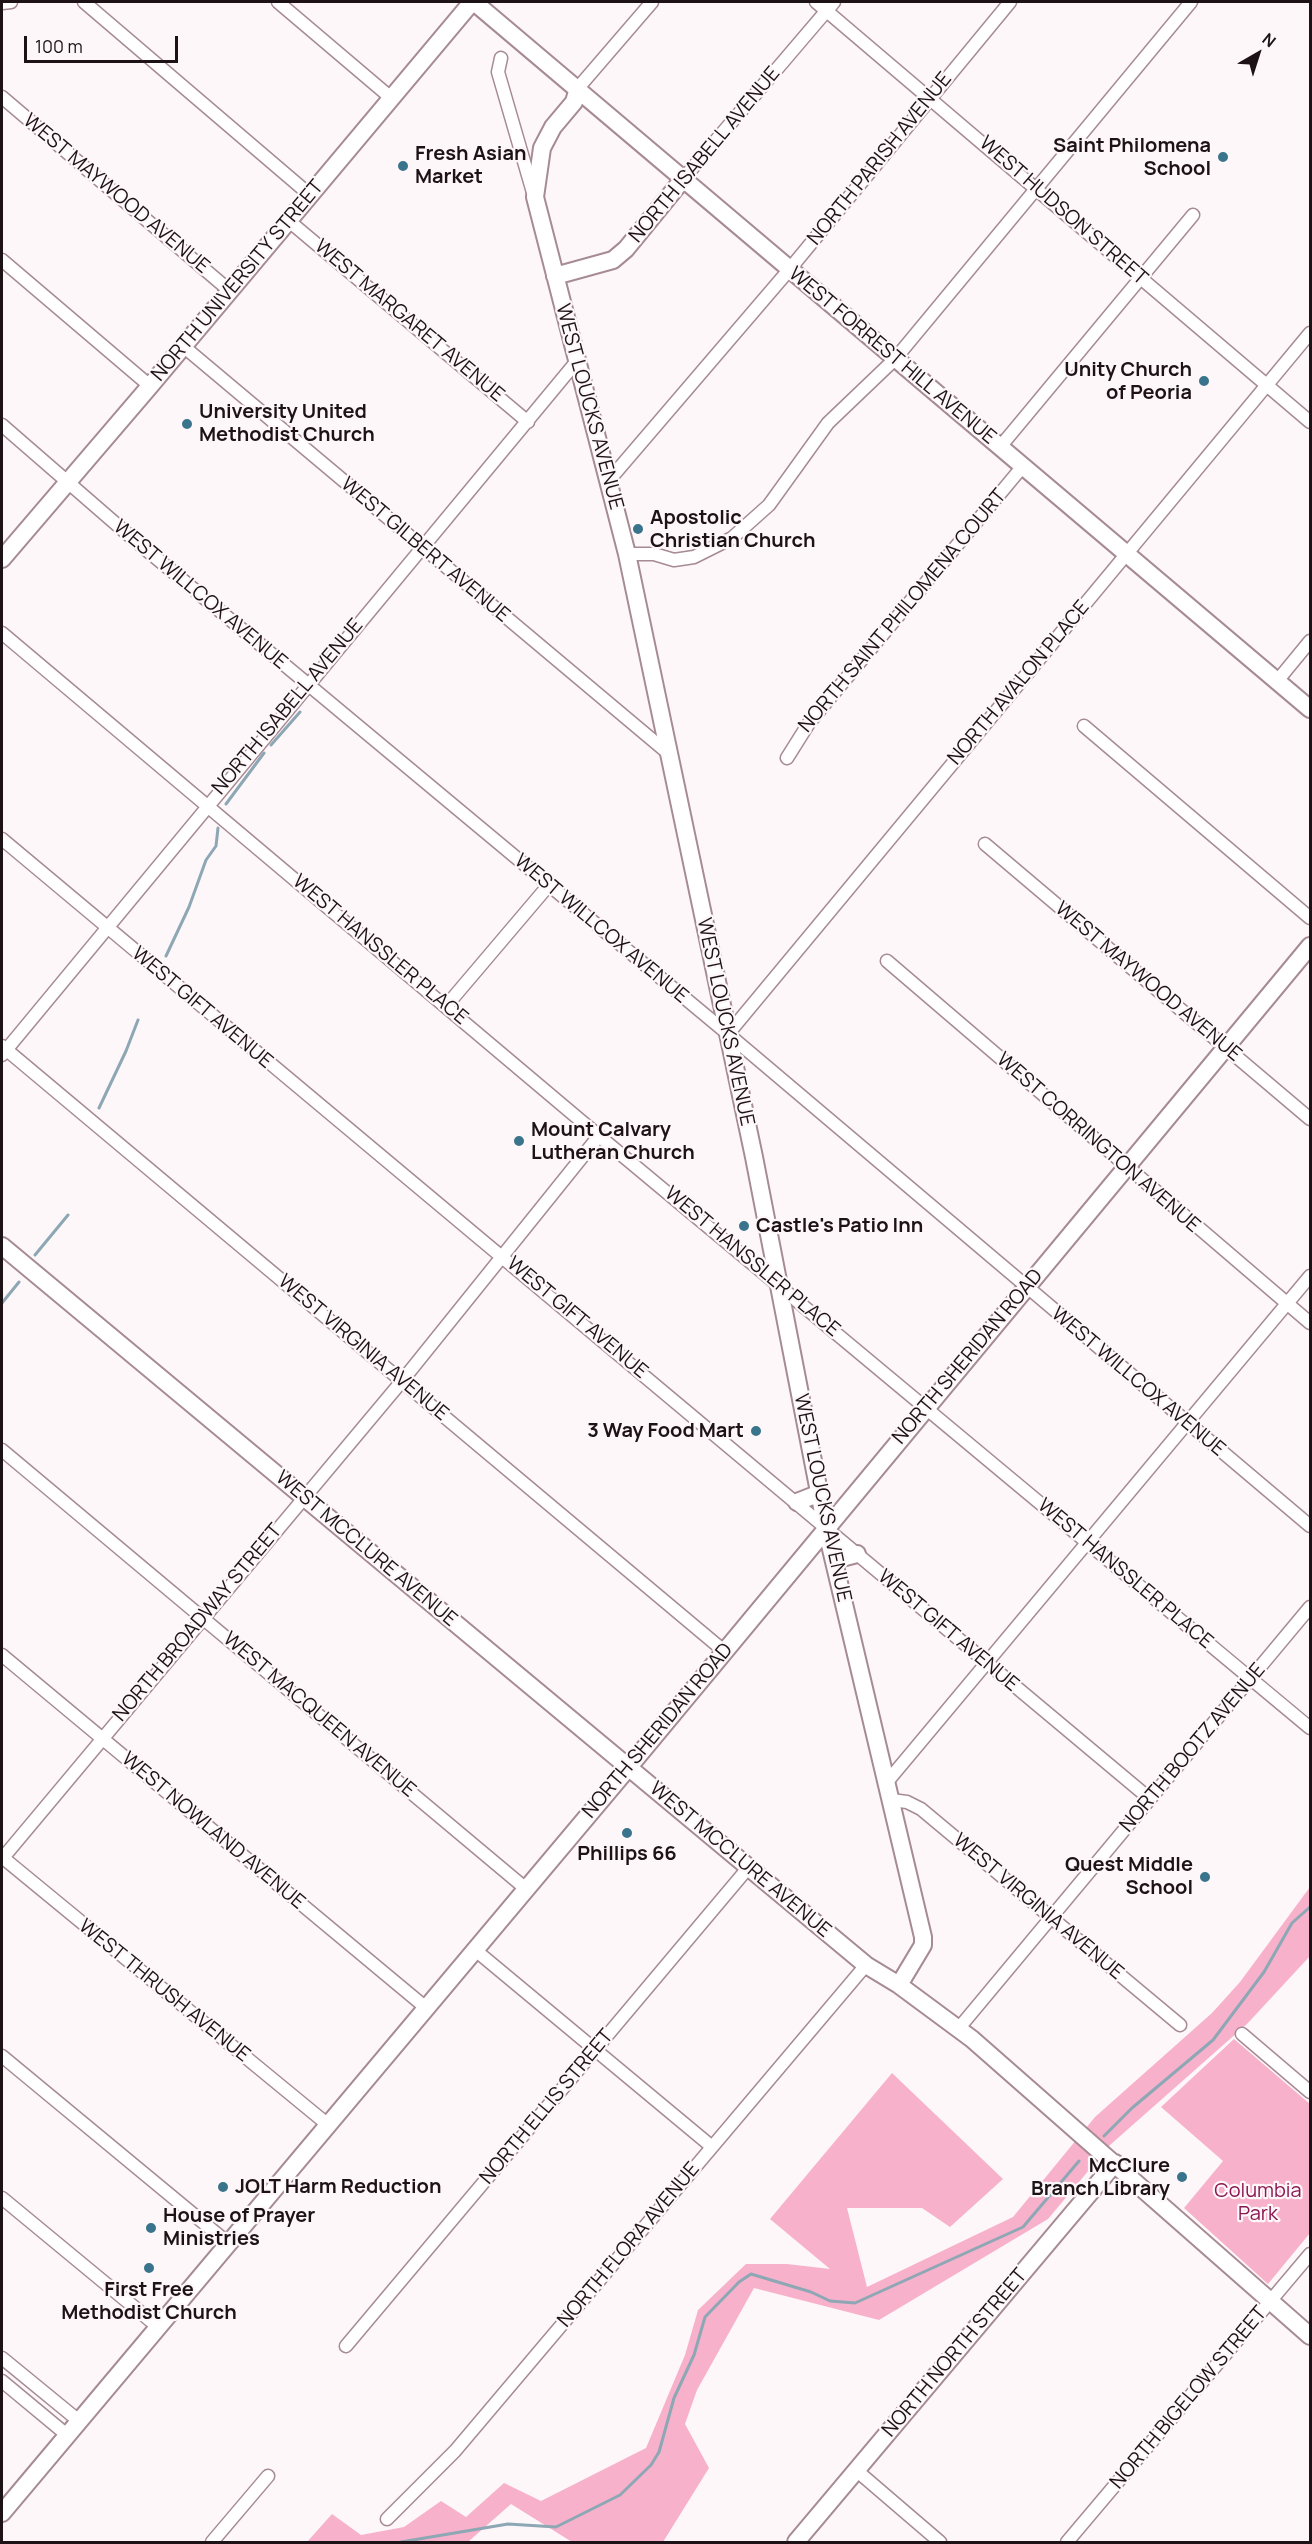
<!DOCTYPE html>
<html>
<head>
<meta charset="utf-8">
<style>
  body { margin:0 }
  #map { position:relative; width:1312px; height:2544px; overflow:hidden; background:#fdf7f9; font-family:Manrope,sans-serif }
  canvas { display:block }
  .frame { position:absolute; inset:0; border:3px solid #1d1316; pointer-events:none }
  .north { position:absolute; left:1228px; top:24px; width:60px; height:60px; -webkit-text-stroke:4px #fdf7f9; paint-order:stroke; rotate:39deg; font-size:16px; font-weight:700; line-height:24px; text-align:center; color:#1d1316 }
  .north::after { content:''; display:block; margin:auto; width:21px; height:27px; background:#1d1316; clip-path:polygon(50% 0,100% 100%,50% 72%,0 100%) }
  .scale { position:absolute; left:24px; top:36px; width:154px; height:27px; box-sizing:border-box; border:3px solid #1d1316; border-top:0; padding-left:8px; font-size:18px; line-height:21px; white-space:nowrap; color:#1d1316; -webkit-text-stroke:4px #fdf7f9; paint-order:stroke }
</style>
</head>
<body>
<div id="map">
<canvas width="1312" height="2544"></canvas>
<div class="frame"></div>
<div class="north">N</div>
<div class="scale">100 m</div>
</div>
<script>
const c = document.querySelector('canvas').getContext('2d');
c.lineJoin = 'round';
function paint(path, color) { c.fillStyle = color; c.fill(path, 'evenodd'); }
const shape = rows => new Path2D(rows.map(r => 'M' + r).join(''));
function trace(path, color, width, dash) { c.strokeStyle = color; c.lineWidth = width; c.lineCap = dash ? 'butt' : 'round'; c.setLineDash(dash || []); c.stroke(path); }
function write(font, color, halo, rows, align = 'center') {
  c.font = font + ' Manrope,sans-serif'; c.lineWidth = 4.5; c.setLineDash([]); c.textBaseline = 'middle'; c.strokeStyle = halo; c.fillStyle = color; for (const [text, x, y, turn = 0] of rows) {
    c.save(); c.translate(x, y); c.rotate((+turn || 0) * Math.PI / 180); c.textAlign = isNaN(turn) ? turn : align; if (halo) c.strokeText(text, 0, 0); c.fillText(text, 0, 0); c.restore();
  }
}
paint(shape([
  [1310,1887,1310,1956,1247,2024,1110,2145,1048,2219,879,2320,754,2288,697,2390,685,2424,709,2468,663,2542,572,2542,511,2504,469,2541,307,2542,332,2514,361,2535,404,2527,441,2501,466,2517,504,2483,541,2501,646,2448,685,2355,698,2310,746,2264,787,2264,830,2269,770,2219,892,2073,1003,2179,950,2227,922,2208,847,2208,867,2287,1013,2217,1095,2117,1212,2013,1240,1982],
  [1234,2039,1310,2104,1310,2233,1268,2284,1184,2208,1223,2161,1161,2107]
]), '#f8b1ca');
trace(shape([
  [271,745,300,712],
  [226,804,264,753],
  [166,956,189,907,206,860,216,846,218,828],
  [99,1108,126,1051,138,1020],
  [35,1255,68,1215],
  [2,1303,19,1282],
  [1104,2136,1132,2108,1213,2040,1264,1972,1292,1923,1310,1907],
  [401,2542,508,2524,556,2527,620,2495,651,2465,659,2452,674,2398,694,2355,705,2317,739,2282,751,2274,811,2292,830,2301,855,2303,1023,2227,1079,2161]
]), '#8da7b5', 3);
const street = shape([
  [84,2,310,195],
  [278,2,390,97],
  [816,2,1310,422],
  [2,3,11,2],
  [501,58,498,72,534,196],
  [578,88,652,2],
  [2,97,230,291],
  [684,178,834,2],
  [289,221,528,422],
  [2,260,150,386],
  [183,346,668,753],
  [2,425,131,537,728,1034,1310,1526],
  [1000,447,1193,215],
  [610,479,789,270,1010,2],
  [627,554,654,554,674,560,694,557,732,538,769,505,828,423,895,359,1191,2],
  [2,633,599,1136,1310,1728],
  [1278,680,1310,641],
  [1084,726,1310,918],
  [787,758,809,723,1023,466],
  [2,839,1150,1799],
  [985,844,1310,1119],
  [887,961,1310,1323],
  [447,1005,548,886],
  [728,1034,1310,333],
  [2,1046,724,1651],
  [2,1055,577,361],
  [2,1450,525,1888],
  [2,1655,425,2007],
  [887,1782,1310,1276],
  [891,1800,907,1802,921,1809,1180,2025],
  [2,1857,327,2124],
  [2,1859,402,1381,599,1136],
  [474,1949,711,2146],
  [959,2028,1310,1607],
  [1242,2034,1310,2092],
  [2,2056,228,2243],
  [2,2198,157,2326],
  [346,2346,748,1868],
  [2,2358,79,2421],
  [2,2381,67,2435],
  [856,2470,940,2542],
  [387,2519,455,2451,866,1965],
  [212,2542,268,2476],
  [1067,2542,1310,2254]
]);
const secondary = shape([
  [474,2,1310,709],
  [578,88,574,102,553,127,542,148,535,197,627,554,754,1157,826,1528,923,1937,923,1945,899,1985],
  [555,276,613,260,626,249,684,178],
  [2,559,150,386,472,2],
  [2,1246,866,1965,899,1985,972,2039,1310,2336],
  [797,1502,820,1493],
  [834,1560,857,1554],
  [2,2513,628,1768,1310,946],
  [796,2542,1115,2163]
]);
trace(street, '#a68b94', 15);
trace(secondary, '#a68b94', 20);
trace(street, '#fff', 12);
trace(secondary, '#fff', 16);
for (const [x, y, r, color] of [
  [1223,157,6,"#39738c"],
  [403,166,6,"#39738c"],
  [1204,381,6,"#39738c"],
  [187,424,6,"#39738c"],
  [638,529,6,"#39738c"],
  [519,1141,6,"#39738c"],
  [744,1226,6,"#39738c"],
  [756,1431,6,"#39738c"],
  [627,1833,6,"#39738c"],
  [1205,1877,6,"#39738c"],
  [1182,2177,6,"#39738c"],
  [223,2187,6,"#39738c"],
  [151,2228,6,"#39738c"],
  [149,2268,6,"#39738c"]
]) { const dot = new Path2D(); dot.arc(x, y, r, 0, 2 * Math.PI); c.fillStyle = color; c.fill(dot); trace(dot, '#fdf7f9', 2); }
write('bold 20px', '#1d1316', '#fdf7f9', [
  ["Saint Philomena",1211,146,"right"],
  ["School",1211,169,"right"],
  ["Fresh Asian",415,154],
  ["Market",415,177],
  ["Unity Church",1192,370,"right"],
  ["of Peoria",1192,393,"right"],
  ["University United",199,412],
  ["Methodist Church",199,435],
  ["Apostolic",650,518],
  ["Christian Church",650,541],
  ["Mount Calvary",531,1130],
  ["Lutheran Church",531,1153],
  ["Castle's Patio Inn",756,1226],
  ["3 Way Food Mart",744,1431,"right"],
  ["Phillips 66",627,1854,"center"],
  ["Quest Middle",1193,1865,"right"],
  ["School",1193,1888,"right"],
  ["McClure",1170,2166,"right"],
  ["Branch Library",1170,2189,"right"],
  ["JOLT Harm Reduction",235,2187],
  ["House of Prayer",163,2216],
  ["Ministries",163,2239],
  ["First Free",149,2290,"center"],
  ["Methodist Church",149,2313,"center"]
], 'left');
write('20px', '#1d1316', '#fdf7f9', [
  ["NORTH ISABELL AVENUE",705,155,-50],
  ["NORTH PARISH AVENUE",880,159,-51],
  ["WEST MAYWOOD AVENUE",116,194,40],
  ["WEST HUDSON STREET",1063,211,41],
  ["NORTH UNIVERSITY STREET",238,281,-50],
  ["WEST MARGARET AVENUE",409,321,40],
  ["WEST FORREST HILL AVENUE",892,356,40],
  ["WEST LOUCKS AVENUE",589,407,75],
  ["WEST GILBERT AVENUE",425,550,40],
  ["WEST WILLCOX AVENUE",200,595,40],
  ["NORTH SAINT PHILOMENA COURT",903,611,-50],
  ["NORTH AVALON PLACE",1019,683,-50],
  ["NORTH ISABELL AVENUE",288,707,-50],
  ["WEST WILLCOX AVENUE",601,929,40],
  ["WEST HANSSLER PLACE",380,950,40],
  ["WEST MAYWOOD AVENUE",1148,982,40],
  ["WEST GIFT AVENUE",202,1008,40],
  ["WEST LOUCKS AVENUE",725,1022,78],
  ["WEST CORRINGTON AVENUE",1098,1143,41],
  ["WEST HANSSLER PLACE",752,1262,40],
  ["WEST GIFT AVENUE",577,1318,40],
  ["WEST VIRGINIA AVENUE",363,1348,40],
  ["NORTH SHERIDAN ROAD",968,1357,-50],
  ["WEST WILLCOX AVENUE",1138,1382,40],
  ["WEST LOUCKS AVENUE",822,1498,78],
  ["WEST MCCLURE AVENUE",366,1549,40],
  ["WEST HANSSLER PLACE",1125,1574,40],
  ["NORTH BROADWAY STREET",198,1623,-50],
  ["WEST GIFT AVENUE",948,1631,40],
  ["WEST MACQUEEN AVENUE",319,1715,40],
  ["NORTH SHERIDAN ROAD",658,1731,-50],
  ["NORTH BOOTZ AVENUE",1193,1748,-50],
  ["WEST NOWLAND AVENUE",213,1831,40],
  ["WEST MCCLURE AVENUE",740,1860,40],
  ["WEST VIRGINIA AVENUE",1038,1907,40],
  ["WEST THRUSH AVENUE",164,1991,39],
  ["NORTH ELLIS STREET",547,2107,-50],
  ["NORTH FLORA AVENUE",629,2245,-50],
  ["NORTH NORTH STREET",955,2353,-50],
  ["NORTH BIGELOW STREET",1189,2398,-50]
]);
write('20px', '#8a1851', '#fdf7f9', [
  ["Columbia",1258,2191],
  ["Park",1258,2214]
]);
</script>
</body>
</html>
